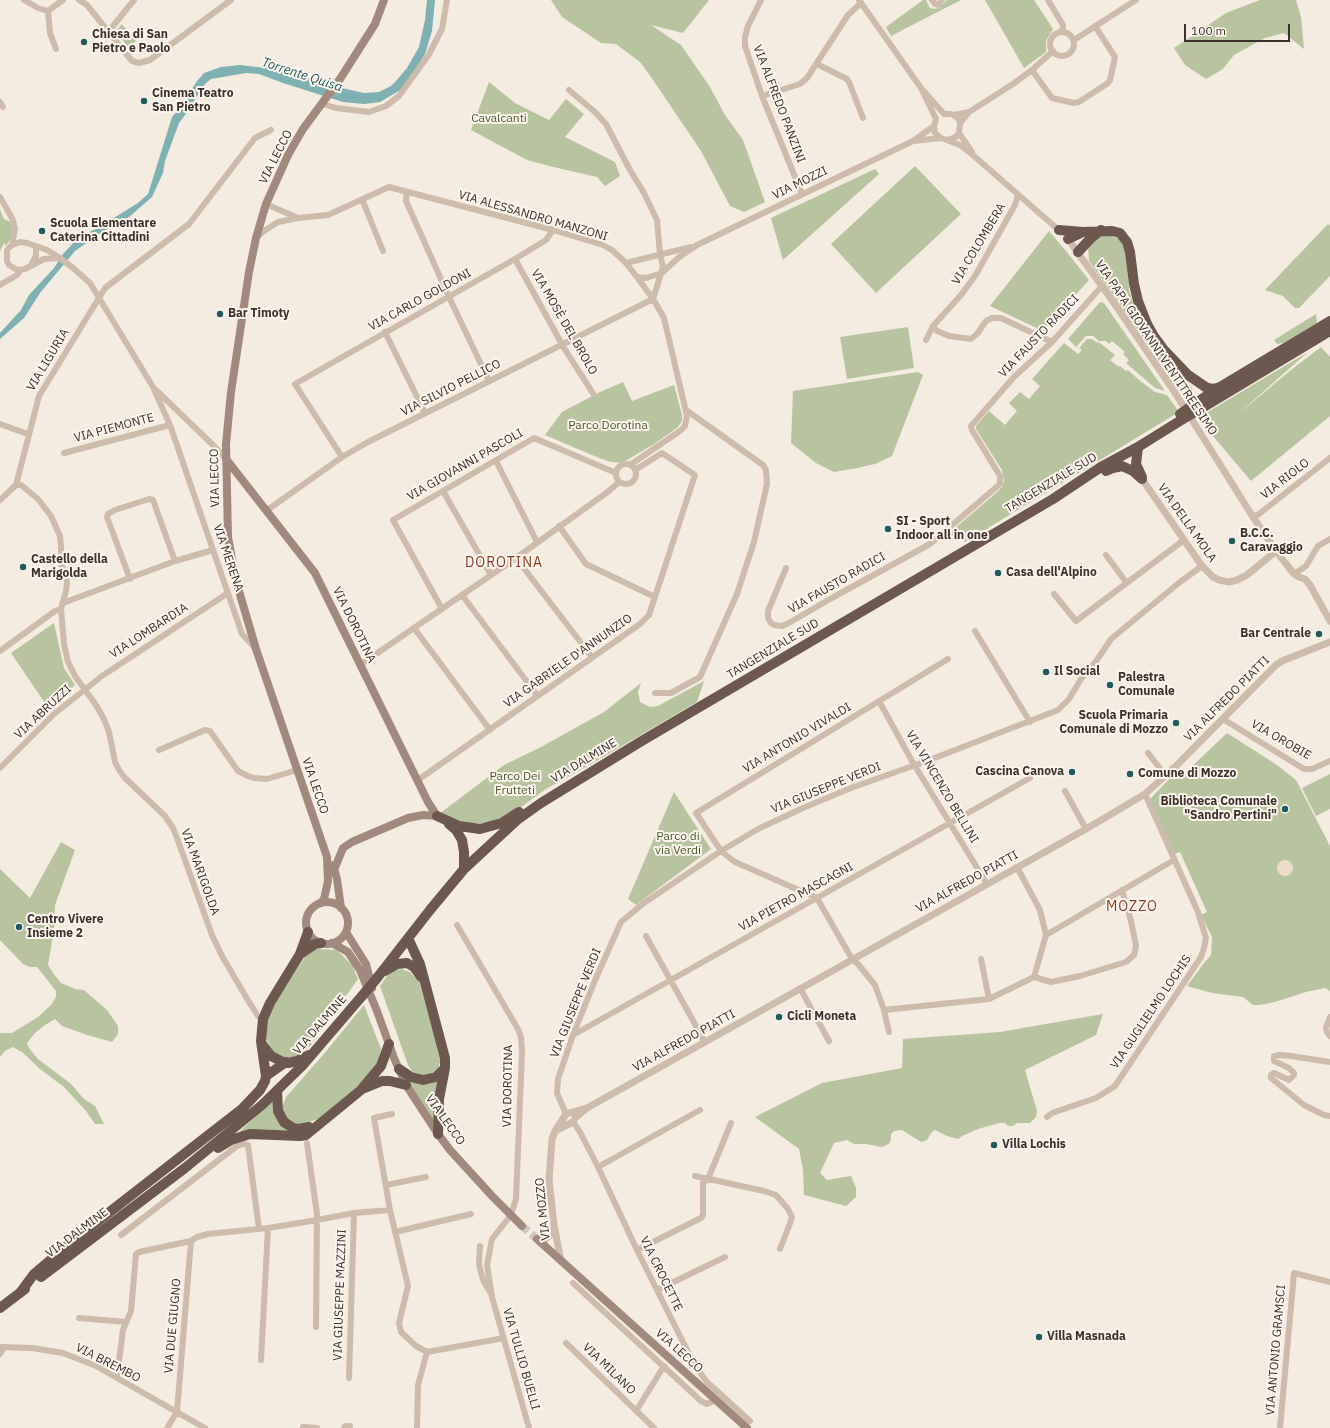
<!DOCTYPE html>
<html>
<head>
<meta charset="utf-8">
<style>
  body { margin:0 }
  #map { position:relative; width:1330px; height:1428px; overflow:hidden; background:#f4ebe1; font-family:"IBM Plex Sans",sans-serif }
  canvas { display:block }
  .scale { position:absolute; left:1184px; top:24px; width:106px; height:18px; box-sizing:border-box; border:2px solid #3b302b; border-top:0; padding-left:5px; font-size:12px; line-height:14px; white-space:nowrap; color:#3b302b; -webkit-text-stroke:3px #fbf5ee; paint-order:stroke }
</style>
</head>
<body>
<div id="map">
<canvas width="1330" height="1428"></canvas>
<div class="scale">100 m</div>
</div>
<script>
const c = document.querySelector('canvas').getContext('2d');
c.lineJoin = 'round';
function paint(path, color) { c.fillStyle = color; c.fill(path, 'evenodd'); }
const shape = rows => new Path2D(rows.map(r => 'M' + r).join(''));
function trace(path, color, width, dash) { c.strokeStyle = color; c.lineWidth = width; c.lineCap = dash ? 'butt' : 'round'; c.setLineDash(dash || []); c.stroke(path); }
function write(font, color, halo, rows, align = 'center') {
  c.font = font + ' "IBM Plex Sans",sans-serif'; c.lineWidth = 4; c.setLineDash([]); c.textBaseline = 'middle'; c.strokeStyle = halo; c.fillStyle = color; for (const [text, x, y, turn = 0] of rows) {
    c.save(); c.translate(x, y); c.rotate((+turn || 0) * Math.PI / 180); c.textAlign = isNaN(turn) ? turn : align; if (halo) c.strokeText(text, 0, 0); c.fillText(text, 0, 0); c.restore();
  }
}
paint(shape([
  [551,0,709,0,683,33,651,25,681,45,710,87,725,115,743,140,765,202,744,212,730,206,701,151,651,77,640,62,616,44,601,43,562,17],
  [923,0,926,0,930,8,934,9,939,8,947,0,961,0,891,36,886,27],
  [985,0,1034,0,1053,29,1046,41,1046,52,1024,68],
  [1260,0,1296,0,1301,17,1304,49,1284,33,1265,38,1234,55,1223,69,1206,79,1185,65,1174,48,1226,13],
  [122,24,136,41,128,47,116,31],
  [489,82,515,103,549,120,566,99,584,114,565,137,615,162,620,176,605,186,597,177,549,166,527,160,471,130],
  [915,166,961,214,876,293,831,244],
  [875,169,879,174,783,260,771,218],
  [0,210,4,219,11,222,12,231,10,240,6,246,4,243,0,251],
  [1328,224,1330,226,1330,276,1299,308,1295,308,1283,296,1265,290],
  [1049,231,1066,251,1089,280,1043,331,990,306],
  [1105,234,1119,239,1127,251,1129,290,1137,317,1147,337,1181,377,1192,387,1194,395,1192,399,1187,401,1089,261,1088,247,1095,239],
  [1100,302,1104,303,1165,391,1155,388,1126,363,1129,360,1123,354,1125,352,1112,341,1109,344,1106,341,1099,341,1093,336,1086,336,1076,347,1068,339],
  [1316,314,1317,323,1283,343,1277,344,1274,340],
  [908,327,914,368,847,379,840,337],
  [1087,339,1092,339,1096,342,1100,343,1115,355,1110,360,1119,367,1120,366,1126,371,1128,370,1139,380,1155,392,1167,395,1179,412,965,542,948,534,996,493,1002,487,1004,481,1002,470,976,429,976,426,989,411,1005,425,1017,411,1009,403,1020,392,1029,399,1040,386,1032,379,1064,343,1078,354,1082,350,1079,348],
  [1321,347,1330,357,1330,416,1251,481,1212,435,1201,416,1308,352,1238,414,1291,370],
  [918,372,923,375,892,456,875,464,857,468,834,472,816,463,791,443,793,391],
  [623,382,632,401,674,385,682,415,682,421,677,428,654,444,622,463,611,462,599,458,545,435,562,412,600,392],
  [54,623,64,668,75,685,49,709,11,653],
  [704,681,697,702,586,767,546,789,513,813,501,819,485,823,475,824,461,822,439,814,504,765,541,747,604,712,641,683,638,692,640,702,650,707,658,706],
  [1227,733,1277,765,1296,780,1330,846,1330,991,1325,988,1306,992,1275,1002,1259,1005,1253,1005,1243,997,1212,993,1187,986,1204,963,1211,955,1212,937,1201,915,1207,912,1180,852,1175,854,1150,799,1180,768,1185,773],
  [1330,774,1330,809,1316,816,1302,788],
  [674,792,711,849,636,905,628,899],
  [61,842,75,850,55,905,54,930,48,965,53,973,61,983,75,989,84,990,107,1010,118,1026,118,1034,112,1042,87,1035,62,1026,55,1019,45,1025,35,1033,27,1043,29,1048,38,1059,71,1084,84,1099,95,1106,104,1124,95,1124,86,1111,64,1087,40,1069,22,1052,13,1047,5,1051,0,1057,0,1033,12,1033,38,1017,51,1005,56,997,56,991,37,967,30,967,23,964,0,940,0,869,30,898],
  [317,949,337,950,352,965,358,979,311,1045,303,1053,290,1060,274,1053,265,1037,266,1023,270,1011,308,952],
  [401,969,410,972,419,982,441,1059,438,1069,434,1072,422,1076,413,1072,408,1065,380,986,389,973,395,970],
  [364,1005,381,1049,378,1064,365,1081,318,1119,301,1125,295,1125,288,1120,282,1108,286,1097,323,1055],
  [1103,1014,1096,1035,1025,1070,1037,1111,1036,1117,1030,1123,1017,1123,1013,1126,1008,1126,1005,1123,999,1123,978,1129,962,1136,958,1139,947,1136,935,1130,931,1133,927,1140,921,1142,902,1130,894,1131,891,1134,891,1139,889,1144,882,1147,866,1144,854,1144,847,1140,834,1143,820,1173,827,1180,851,1176,856,1188,856,1197,846,1206,804,1195,803,1170,799,1149,755,1117,822,1083,902,1068,903,1039,1000,1032],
  [403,1075,420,1084,429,1084,439,1079,436,1128],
  [275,1098,291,1130,237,1134]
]), '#b8c4a0');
paint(shape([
  '1277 868a8 8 0 1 1 16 0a8 8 0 1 1-16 0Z'
]), '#ecdcc8');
paint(shape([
  [427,0,435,0,432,31,425,54,404,88,380,102,364,104,343,102,283,83,259,74,246,73,211,79,205,84,185,115,179,123,165,161,163,173,152,197,129,217,99,234,75,251,40,293,24,318,0,339,0,333,21,310,29,295,54,268,63,254,75,241,82,235,96,229,138,203,148,194,172,117,179,109,197,81,204,73,221,67,240,65,274,69,292,73,324,84,364,93,379,92,391,86,396,81,407,68,419,47,425,20]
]), '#7fb0b2');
trace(shape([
  [522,1226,537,1239]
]), '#cfc6bd', 8, [8, 4]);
trace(shape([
  [24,0,38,8,48,11],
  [79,0,87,5,132,61,139,63,150,60,231,0],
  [761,0,748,26,745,37,745,46,762,96,802,194],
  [859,0,921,88,944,114,951,114,958,118,960,123,959,133,956,137,947,140],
  [932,0,935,4,938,5,942,0],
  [1048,0,1063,25,1062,32],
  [48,11,50,33,56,49],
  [48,11,63,0],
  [109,31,134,0],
  '1050 44a12 12 0 1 1 24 0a12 12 0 1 1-24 0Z',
  [1074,40,1136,0],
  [817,64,847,79,849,82,863,118],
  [1032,70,1052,98,1074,103,1079,102,1108,83,1110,80,1115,57,1095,26],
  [921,88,936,119,934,126,935,133,941,138,960,145,974,156,1061,232],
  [569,90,595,112,606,124,630,170,644,193,657,220,660,254,663,267,653,299],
  [762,96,800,84,807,78,848,15,861,3],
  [0,102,3,107],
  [322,103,326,105,336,108,369,112,386,106,399,96,428,56,442,29,447,0],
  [969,112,1013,84,1032,70,1053,51],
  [954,115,969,112,960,123],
  [934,126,913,141,941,138],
  [959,133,972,152],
  [407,192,406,201,449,297,489,381],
  [0,197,13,220,15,229,12,245],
  [362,199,383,251],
  [266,204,298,218],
  [256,238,264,231,278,222,298,218,328,215,389,187,553,230,603,245,612,250,626,263,637,277,653,299,664,318,687,416,685,426,680,431,630,465],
  [36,246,47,250,60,258,73,268,90,283,153,387,170,425,242,634,255,648],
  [515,259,564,348,594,395],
  [626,263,691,247],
  [31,265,36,256,36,246,27,243,20,242,12,245,7,250,7,261,9,265,17,270,25,269,44,259,60,258],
  [637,277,646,278,662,273,678,258,697,245,913,141],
  [0,285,17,275,21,270],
  [933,326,937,331,949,336,971,339,977,334,986,321,992,318,1001,318,1052,342],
  [385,332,425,413],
  [926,340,933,326,961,295,975,276,1015,205,1018,195],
  [156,390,215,447,226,459],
  [0,424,28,434],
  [64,453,170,425],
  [342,457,295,384,515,259,546,240,553,230],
  [496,461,537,542],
  '616 474a10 10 0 1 1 20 0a10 10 0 1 1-20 0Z',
  [16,485,21,485,38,499,51,516,60,536,61,547,61,564,66,576,67,583,66,591,61,609,64,644,68,662,75,676,96,705,104,719,109,732,115,762,119,770,125,778,165,816,173,828,177,838,212,935,222,956,249,1002,258,1016,263,1019],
  [16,485,39,396,105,288,189,224,255,138,271,130],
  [443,491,491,575],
  [0,500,16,485],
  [266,511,342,457,368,442,653,299],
  [1253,517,1259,514,1330,458],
  [559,526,586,564,655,597],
  [1106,555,1126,582],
  [516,558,592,657],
  [786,568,768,611,768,618,771,623,774,625,782,626,787,624,830,599,930,544,1000,484,1000,476,972,430,971,426,1014,377,1052,342,1102,286],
  [1294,574,1306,566,1318,546,1330,539],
  [130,579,107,517,108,514,115,510,149,499,153,500,175,561],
  [1054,594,1076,621,1184,540],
  [462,595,537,695],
  [63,603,175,561,213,550],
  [442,609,393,520,534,438,616,473],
  [414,628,490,730],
  [975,631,1030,722],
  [0,651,55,611,61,609],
  [360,665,516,558,609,491,619,482],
  [655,693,671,693,700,677,737,594,754,542,767,484,766,470,763,465,686,410],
  [879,701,912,761,987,884],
  [1223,719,1304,769,1312,769,1330,761],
  [159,750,205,730,210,731,238,771,248,776,254,778,267,779,297,770],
  [1148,753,1166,776],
  [0,768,54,714,102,676,228,593],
  [418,780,640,624,649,615,695,475,662,453,635,470],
  [1065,791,1086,829],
  [1017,867,1040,910,1046,935,1034,977],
  [457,925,518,1029,521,1037,522,1052,516,1199,511,1215,492,1239,487,1265,492,1297,529,1428],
  [1046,935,1174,860],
  [646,936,705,1042],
  [981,959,989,999],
  [800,988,829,1041],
  [884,1010,989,999,1034,977,1051,982,1080,976,1126,962,1134,955,1136,946,1131,921,1122,890],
  [1330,1017,1326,1028,1327,1032,1330,1036],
  [889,1032,884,1010,875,985,858,964,852,959,817,898,735,862,721,851,696,813,948,659],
  [573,1035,1030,778],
  [1330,1062,1291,1056,1279,1055,1274,1056,1274,1061,1289,1068,1294,1073,1294,1075,1289,1080,1274,1073,1271,1075,1271,1078,1304,1105,1324,1115,1330,1116],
  [392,1114,374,1118,390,1210,408,1286,399,1323,401,1332,416,1346,427,1352,504,1338],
  [566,1114,557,1093,558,1079,573,1035,596,978,621,922,644,903,721,851,758,829,803,808,851,788,932,759,1058,710,1069,699,1081,679,1097,660,1111,639,1180,582,1202,566],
  [1047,1117,1052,1113,1096,1098,1115,1086,1201,957,1204,948,1206,938,1198,912,1145,794],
  [573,1122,580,1132,598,1167,637,1250,695,1366,707,1382,750,1421],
  [307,1143,317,1214,316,1327],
  [598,1167,700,1110],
  [695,1176,764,1191,776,1195,788,1209,792,1217,789,1226,780,1249],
  [386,1185,426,1177],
  [395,1232,471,1214],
  [121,1235,237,1146,243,1144,248,1145,259,1229],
  [191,1241,197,1237,208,1234,268,1228,317,1220,354,1213,390,1210],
  [480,1246,479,1264,481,1273,484,1282,490,1292],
  [637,1250,701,1218,703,1215,703,1183,708,1179,731,1123],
  [573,1283,701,1401,707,1404,716,1400],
  [657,1290,725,1257],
  [79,1318,126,1322],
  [566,1343,654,1428],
  [0,1347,32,1348,63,1353,96,1366,205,1428],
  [0,1354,4,1347],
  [261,1360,268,1228],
  [117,1377,123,1330,131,1311,136,1254,139,1252,191,1241],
  [349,1378,354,1213],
  [636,1411,664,1366],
  [303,1427,317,1428],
  [167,1428,177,1412,191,1241],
  [344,1428,345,1426,350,1426],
  [417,1428,418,1385,427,1352],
  [1280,1428,1294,1273,1330,1282]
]), '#cdbbac', 6);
trace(shape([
  [1068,239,1114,303,1172,388,1253,517,1276,551,1294,574,1299,577,1305,579,1310,585,1330,621],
  [1142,479,1202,566,1213,577,1219,580,1229,582,1237,580,1247,575,1276,551],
  [555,1131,573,1122,575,1118,587,1108,1086,829,1145,794,1176,766,1276,665,1282,661,1330,642],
  [539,1241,543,1241,550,1235,554,1225],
  [561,1261,554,1225,549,1180,552,1139,555,1131,566,1114,583,1109]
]), '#cdbbac', 7);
trace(shape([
  [226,459,315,573,428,802,437,816],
  [333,865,337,879,341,908],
  [334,870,343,848,352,842,408,818,423,815,437,816],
  '306 923a21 21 0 1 1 42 0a21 21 0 1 1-42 0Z',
  [321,903,324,899,328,881,327,857,256,649,236,581,228,537,226,444,231,392,249,272,256,238,266,204,288,155,303,129,340,79,375,24,384,0],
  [346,932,366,964,372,988],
  [332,943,348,952,360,970,377,1011,394,1058,406,1085,438,1134,450,1150,493,1197,522,1226],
  [537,1239,747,1428]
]), '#a18a7d', 8);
trace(shape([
  [1059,230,1083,232,1112,231,1120,233,1123,237,1127,242,1130,252,1134,284,1138,301,1147,324,1153,335,1164,350,1188,375,1207,388,1214,389,1220,387],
  [1068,239,1083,232],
  [1078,252,1091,238,1101,230],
  [1193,405,1220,387,1330,321],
  [1197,411,1330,331],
  [1138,447,1136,464,1142,477],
  [1106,471,1113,468,1122,466,1133,471,1142,479],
  [437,816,459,826,480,829,502,823,519,812],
  [449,824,456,830,462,840,464,852,464,869],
  [408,938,420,964,445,1058,445,1068,439,1099,438,1134],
  [300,954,315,944,321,943],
  [385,971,397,964,407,963,414,967,421,977],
  [377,978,430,910,464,869,517,820,541,803,640,742,1053,499,1101,467,1138,447,1183,419],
  [262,1044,271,1056,283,1062,288,1063,297,1061,309,1055],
  [399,1069,411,1077,423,1080,436,1077,445,1068],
  [266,1076,286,1062],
  [365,1088,382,1081,390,1081,406,1085],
  [277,1090,278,1111,284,1122,293,1128,299,1129,309,1127],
  [218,1148,231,1140,250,1134,300,1136,306,1135,361,1090,381,1066,389,1044],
  [41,1277,185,1168,262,1105,302,1066,362,996],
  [20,1293,34,1274,80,1235,242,1109,260,1090,265,1081,266,1076,261,1041,263,1019,270,1003,300,954,308,932],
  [0,1308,25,1289]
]), '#6c584f', 10);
trace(shape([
  [1180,414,1193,405],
  [1183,419,1197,411],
  [362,996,377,978]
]), '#6c584f', 10);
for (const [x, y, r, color] of [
  [84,42,4,"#1f5a5e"],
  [144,101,4,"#1f5a5e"],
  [42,231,4,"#1f5a5e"],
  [220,314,4,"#1f5a5e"],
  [888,529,4,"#1f5a5e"],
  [1232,541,4,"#1f5a5e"],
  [23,567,4,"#1f5a5e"],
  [998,573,4,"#1f5a5e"],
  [1319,634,4,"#1f5a5e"],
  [1046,672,4,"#1f5a5e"],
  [1110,685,4,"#1f5a5e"],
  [1176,723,4,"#1f5a5e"],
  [1072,772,4,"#1f5a5e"],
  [1130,774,4,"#1f5a5e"],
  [1285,809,4,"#1f5a5e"],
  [19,927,4,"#1f5a5e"],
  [779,1017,4,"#1f5a5e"],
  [994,1145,4,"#1f5a5e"],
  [1039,1337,4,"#1f5a5e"]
]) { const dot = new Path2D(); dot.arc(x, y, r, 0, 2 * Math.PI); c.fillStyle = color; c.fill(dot); trace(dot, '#fbf5ee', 1.5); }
write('bold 12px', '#3b302b', '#fbf5ee', [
  ["Chiesa di San",92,35],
  ["Pietro e Paolo",92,49],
  ["Cinema Teatro",152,94],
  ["San Pietro",152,108],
  ["Scuola Elementare",50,224],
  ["Caterina Cittadini",50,238],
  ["Bar Timoty",228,314],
  ["SI - Sport",896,522],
  ["Indoor all in one",896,536],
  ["B.C.C.",1240,534],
  ["Caravaggio",1240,548],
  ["Castello della",31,560],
  ["Marigolda",31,574],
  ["Casa dell'Alpino",1006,573],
  ["Bar Centrale",1311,634,"right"],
  ["Il Social",1054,672],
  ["Palestra",1118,678],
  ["Comunale",1118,692],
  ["Scuola Primaria",1168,716,"right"],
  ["Comunale di Mozzo",1168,730,"right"],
  ["Cascina Canova",1064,772,"right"],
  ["Comune di Mozzo",1138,774],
  ["Biblioteca Comunale",1277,802,"right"],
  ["\"Sandro Pertini\"",1277,816,"right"],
  ["Centro Vivere",27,920],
  ["Insieme 2",27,934],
  ["Cicli Moneta",787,1017],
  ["Villa Lochis",1002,1145],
  ["Villa Masnada",1047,1337]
], 'left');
write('12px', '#3b302b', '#fbf5ee', [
  ["VIA ALFREDO PANZINI",779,104,69],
  ["VIA LECCO",276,157,-63],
  ["VIA MOZZI",800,183,-26],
  ["VIA ALESSANDRO MANZONI",533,216,16],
  ["VIA COLOMBERA",979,244,-59],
  ["VIA CARLO GOLDONI",420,300,-29],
  ["VIA MOSÈ DEL BROLO",564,322,60],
  ["VIA FAUSTO RADICI",1039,336,-46],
  ["VIA PAPA GIOVANNI VENTITREESIMO",1156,348,56],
  ["VIA LIGURIA",48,360,-59],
  ["VIA SILVIO PELLICO",451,388,-27],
  ["VIA PIEMONTE",114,428,-15],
  ["VIA GIOVANNI PASCOLI",465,465,-30],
  ["VIA LECCO",215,478,-91],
  ["VIA RIOLO",1285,479,-38],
  ["TANGENZIALE SUD",1051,483,-31],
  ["VIA DELLA MOLA",1187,523,55],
  ["VIA MERENA",228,558,71],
  ["VIA FAUSTO RADICI",837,583,-30],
  ["VIA DOROTINA",354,625,64],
  ["VIA LOMBARDIA",149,631,-33],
  ["TANGENZIALE SUD",773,649,-31],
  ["VIA GABRIELE D'ANNUNZIO",568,661,-35],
  ["VIA ALFREDO PIATTI",1227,699,-45],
  ["VIA ABRUZZI",43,712,-43],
  ["VIA ANTONIO VIVALDI",797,738,-31],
  ["VIA OROBIE",1281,740,30],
  ["VIA DALMINE",584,761,-31],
  ["VIA LECCO",315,786,71],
  ["VIA VINCENZO BELLINI",942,787,59],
  ["VIA GIUSEPPE VERDI",826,788,-22],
  ["VIA MARIGOLDA",200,872,70],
  ["VIA ALFREDO PIATTI",967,882,-29],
  ["VIA PIETRO MASCAGNI",796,897,-29],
  ["VIA GIUSEPPE VERDI",576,1003,-68],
  ["VIA GUGLIELMO LOCHIS",1151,1012,-56],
  ["VIA DALMINE",320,1025,-49],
  ["VIA ALFREDO PIATTI",684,1041,-29],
  ["VIA DOROTINA",508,1086,-89],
  ["VIA LECCO",445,1120,55],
  ["VIA MOZZO",543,1209,-96],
  ["VIA DALMINE",77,1233,-37],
  ["VIA CROCETTE",661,1274,64],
  ["VIA GIUSEPPE MAZZINI",340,1295,-88],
  ["VIA DUE GIUGNO",173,1326,-85],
  ["VIA ANTONIO GRAMSCI",1276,1350,-85],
  ["VIA LECCO",679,1351,42],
  ["VIA TULLIO BUELLI",521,1359,74],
  ["VIA BREMBO",108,1363,27],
  ["VIA MILANO",609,1369,44]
]);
write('12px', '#4a5a2e', '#fbf5ee', [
  ["Cavalcanti",499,119],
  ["Parco Dorotina",608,426],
  ["Parco Dei",515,777],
  ["Frutteti",515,791],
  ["Parco di",678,837],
  ["via Verdi",678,851]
]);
write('italic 13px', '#1f5a5e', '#fbf5ee', [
  ["Torrente Quisa",302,75,18]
]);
c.letterSpacing = '1px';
write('14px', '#8c3b22', '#fbf5ee', [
  ["DOROTINA",504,563],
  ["MOZZO",1132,907]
]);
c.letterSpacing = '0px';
</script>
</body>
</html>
